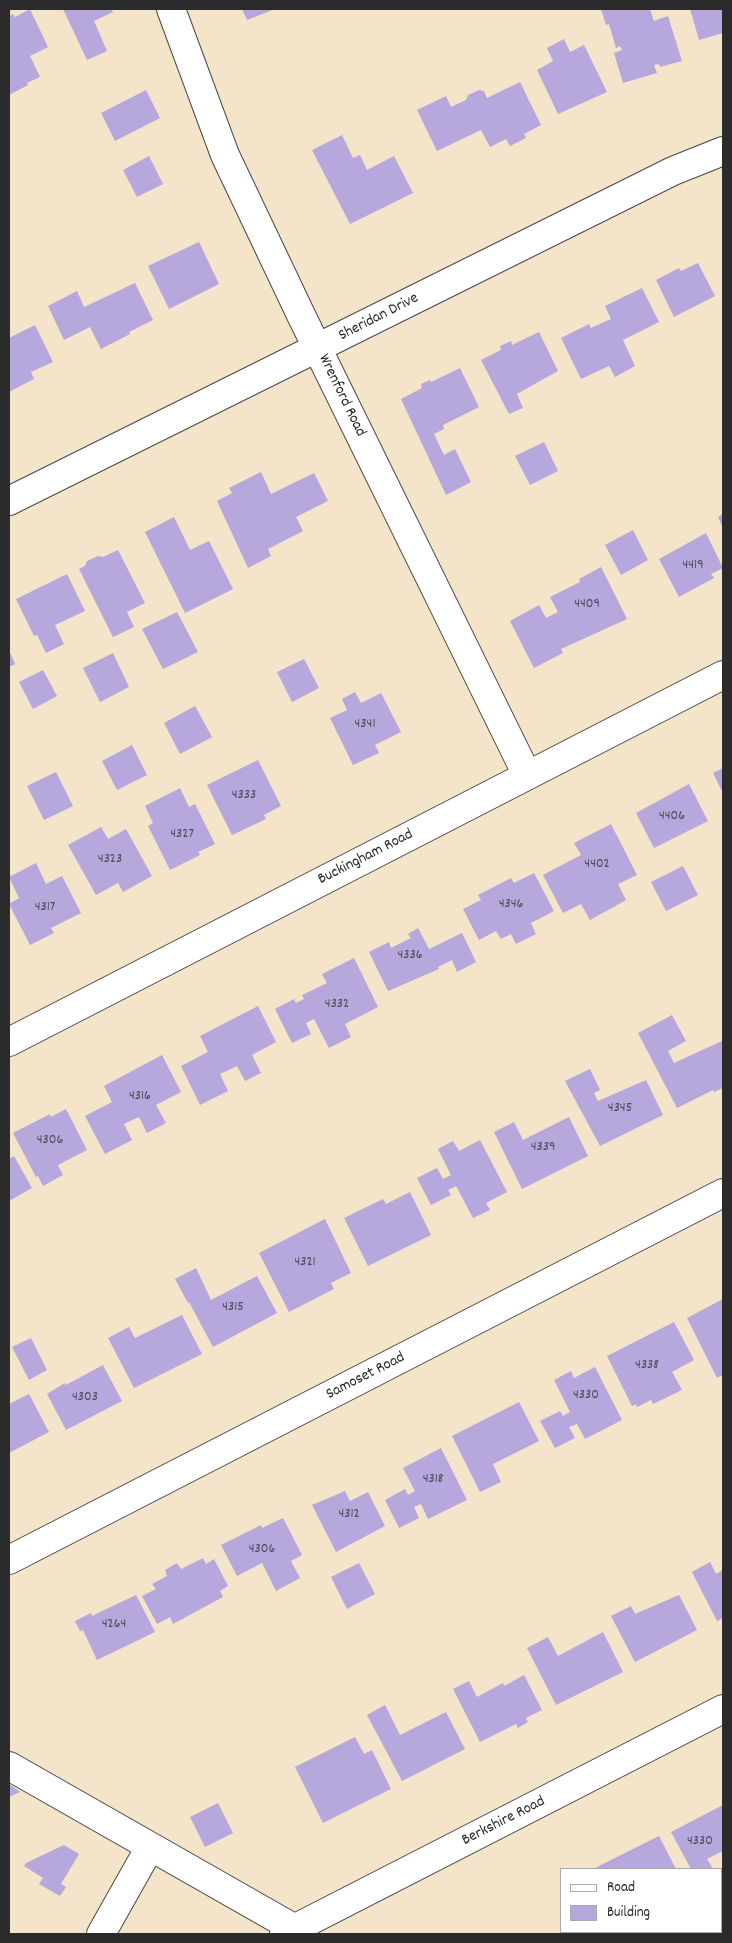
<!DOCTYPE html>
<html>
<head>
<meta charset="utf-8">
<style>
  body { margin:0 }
  #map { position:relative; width:732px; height:1943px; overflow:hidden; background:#f3e4ca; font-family:Dekko,sans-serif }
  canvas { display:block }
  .frame { position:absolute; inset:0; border:10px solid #2b2b2b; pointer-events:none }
  .legend { position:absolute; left:560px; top:1868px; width:162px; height:65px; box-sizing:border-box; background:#fff; border:1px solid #aaa; margin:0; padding:6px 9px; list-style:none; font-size:15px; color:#2b2b2b }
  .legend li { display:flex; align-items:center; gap:10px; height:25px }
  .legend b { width:25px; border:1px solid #aaa }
</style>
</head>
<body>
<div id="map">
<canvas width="732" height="1943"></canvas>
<div class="frame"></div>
<ul class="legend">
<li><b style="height:6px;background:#fff"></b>Road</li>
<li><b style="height:14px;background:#b6a7dc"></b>Building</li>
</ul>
</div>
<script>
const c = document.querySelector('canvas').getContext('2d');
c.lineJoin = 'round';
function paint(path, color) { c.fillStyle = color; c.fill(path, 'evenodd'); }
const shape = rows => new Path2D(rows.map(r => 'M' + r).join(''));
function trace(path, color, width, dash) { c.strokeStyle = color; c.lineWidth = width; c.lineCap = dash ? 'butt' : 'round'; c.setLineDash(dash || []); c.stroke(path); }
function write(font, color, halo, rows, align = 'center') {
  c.font = font + ' Dekko,sans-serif'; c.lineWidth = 4; c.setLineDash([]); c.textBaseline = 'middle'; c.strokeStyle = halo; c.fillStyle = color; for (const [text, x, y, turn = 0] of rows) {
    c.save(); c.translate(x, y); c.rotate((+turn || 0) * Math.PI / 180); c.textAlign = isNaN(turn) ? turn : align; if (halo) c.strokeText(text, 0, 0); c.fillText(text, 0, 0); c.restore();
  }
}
paint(shape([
  [30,9,48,47,30,56,40,77,27,83,28,85,9,95,9,16,13,14,15,17],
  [63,9,111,9,113,12,94,21,107,51,87,60],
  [242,9,275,9,247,20],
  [601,9,650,9,654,21,668,16,682,61,660,67,659,64,654,65,657,73,623,83,614,53,622,50,620,46,616,48,609,24,606,25],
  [690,9,723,9,723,33,699,40],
  [564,39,570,52,584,45,607,92,558,114,537,70,553,61,547,48],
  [520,82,541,125,524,134,526,138,510,146,506,139,490,147,481,130,437,151,417,110,446,96,451,107,466,100,468,95,479,90,484,91,487,98],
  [146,90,160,118,115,141,101,113],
  [342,135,353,158,360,155,367,170,394,156,413,193,350,224,312,150],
  [149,156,163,184,137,197,123,170],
  [199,242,219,284,169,309,148,266],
  [698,263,715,296,674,317,656,280,679,268,681,271],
  [135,283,153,320,129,332,130,334,101,349,90,327,64,340,48,306,77,291,84,307],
  [642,288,659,322,623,340,635,366,615,377,609,366,581,379,561,338,589,324,591,328,611,319,605,306],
  [35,325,53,362,31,372,34,379,9,392,9,338],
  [539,332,558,371,517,394,523,408,509,414,481,360,501,350,500,346,511,341,512,345],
  [460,368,479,407,443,425,444,429,434,434,444,455,455,449,471,482,446,495,401,399,422,388,421,384,430,380,431,382],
  [544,442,558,471,530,485,515,456],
  [261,472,271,494,314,473,328,501,296,517,303,531,268,549,271,556,248,568,217,501,232,493,229,488],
  [723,514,723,528,718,517],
  [174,517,190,550,209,541,233,589,185,613,145,532],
  [633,530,648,560,621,575,605,545],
  [706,533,723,568,711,574,714,578,679,597,659,559],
  [118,550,145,603,127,612,134,627,113,637,79,569,85,566,87,561,98,556,103,557],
  [601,567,627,619,561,649,563,653,534,668,510,621,539,605,546,618,558,612,550,597,580,582,579,579],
  [67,574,85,611,55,625,64,644,46,653,37,635,34,636,16,599],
  [177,612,198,652,163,669,142,629],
  [9,650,15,664,9,667],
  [113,653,129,687,100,702,83,668],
  [304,659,319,688,292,702,277,672],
  [43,670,57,696,33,709,19,682],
  [355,692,361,703,381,693,401,732,375,745,379,753,353,765,330,718,347,710,342,699],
  [195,706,212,737,180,754,164,723],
  [132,745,147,775,117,790,102,761],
  [258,760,281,806,264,815,266,819,232,835,207,785],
  [723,768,723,793,713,773],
  [56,772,73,806,44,820,27,786],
  [689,784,708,821,654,848,636,813],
  [180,788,189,807,195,804,215,844,198,852,200,855,170,870,148,826,153,823,145,806],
  [611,824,637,875,618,884,626,900,590,920,581,904,563,913,543,875,581,855,574,843],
  [101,827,108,839,126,829,152,876,123,892,118,883,96,895,68,845],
  [36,863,46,884,62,876,81,913,51,928,54,933,30,945,9,904,19,898,9,877],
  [683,866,698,895,666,911,651,882],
  [534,873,554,911,531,923,536,934,516,944,511,934,501,939,496,931,479,940,463,909,481,900,478,895,511,878,514,883],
  [418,928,429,949,462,933,476,962,457,972,452,960,438,967,439,969,388,991,369,952,389,942,391,948,411,938,408,934],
  [354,958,378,1007,345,1024,351,1037,329,1048,314,1019,306,1023,311,1034,292,1043,275,1009,294,999,296,1003,304,999,302,995,327,983,322,974],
  [258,1006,276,1042,252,1055,261,1073,245,1081,237,1066,220,1074,228,1091,200,1105,181,1066,208,1052,200,1036],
  [672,1015,686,1041,668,1051,674,1063,722,1041,723,1044,723,1088,714,1092,713,1090,677,1108,638,1033],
  [162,1055,181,1092,156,1105,166,1123,147,1133,139,1117,124,1124,132,1140,105,1154,85,1116,112,1102,104,1086],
  [590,1069,600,1090,594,1093,598,1101,646,1080,663,1115,600,1146,565,1081],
  [66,1109,87,1150,58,1165,63,1175,43,1186,38,1176,36,1177,13,1133,50,1114,51,1117],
  [569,1117,588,1156,522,1189,494,1132,514,1122,523,1140],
  [480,1140,507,1192,486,1203,490,1210,473,1218,456,1186,448,1190,451,1195,431,1205,417,1178,437,1168,443,1179,451,1175,438,1149,453,1141,459,1151],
  [14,1156,32,1188,9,1201,9,1159],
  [410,1192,431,1235,368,1266,344,1218,383,1199,386,1204],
  [325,1219,351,1273,331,1283,334,1289,289,1312,259,1253],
  [196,1268,211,1300,257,1276,277,1313,213,1347,189,1302,188,1303,175,1279],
  [723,1299,723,1375,717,1378,687,1318],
  [182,1315,202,1354,134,1388,108,1338,129,1327,135,1338],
  [674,1322,694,1360,672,1372,682,1390,653,1404,651,1400,637,1407,636,1404,632,1406,607,1356],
  [31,1338,47,1370,29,1380,12,1347],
  [103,1365,122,1401,66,1430,47,1394,65,1383,66,1385],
  [595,1367,622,1420,585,1439,577,1424,569,1427,575,1438,555,1448,540,1421,560,1411,563,1416,570,1412,554,1380,571,1371,574,1378],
  [29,1394,49,1432,9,1453,9,1404],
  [519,1402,539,1441,493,1464,501,1482,480,1492,452,1436],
  [441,1448,467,1500,428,1519,421,1504,414,1507,419,1518,399,1528,385,1500,405,1489,408,1495,415,1491,403,1468],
  [345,1491,350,1501,368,1492,385,1526,336,1552,312,1505],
  [283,1518,302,1555,291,1561,300,1578,276,1591,262,1563,237,1576,221,1545,261,1525,262,1528],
  [203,1558,206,1564,214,1559,228,1586,220,1591,223,1597,173,1624,170,1617,157,1624,142,1596,156,1589,152,1584,167,1576,165,1570,177,1563,181,1569],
  [710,1562,716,1574,723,1570,723,1618,717,1621,692,1572],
  [359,1563,375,1594,347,1609,331,1577],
  [136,1595,155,1632,97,1660,83,1630,80,1631,75,1621,91,1613,92,1616],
  [679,1595,697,1630,635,1662,611,1616,631,1606,635,1614],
  [603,1632,623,1672,556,1705,527,1648,548,1637,558,1656],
  [524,1675,542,1710,526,1718,528,1722,518,1728,516,1724,480,1742,453,1689,469,1681,477,1697,503,1683,504,1686],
  [385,1705,400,1735,446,1712,465,1749,402,1781,367,1715],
  [355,1737,364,1754,372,1750,391,1789,323,1823,295,1767],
  [9,1784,20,1792,9,1797],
  [218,1803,233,1833,205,1847,190,1817],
  [723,1805,723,1851,707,1859,713,1869,691,1869,671,1832],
  [659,1836,676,1869,593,1869],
  [64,1845,79,1854,61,1884,66,1887,60,1896,39,1884,43,1878,24,1866,26,1863]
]), '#b6a7dc');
const minor = shape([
  [171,9,225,155,301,315,527,775],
  [9,501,673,171,723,151],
  [9,1042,723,675],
  [9,1560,723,1193],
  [9,1766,304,1934],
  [101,1934,150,1847],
  [284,1934,723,1709]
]);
trace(minor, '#494743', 30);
trace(minor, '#fff', 28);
write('14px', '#4e4a57', null, [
  ["4419",693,566],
  ["4409",587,605],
  ["4341",365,725],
  ["4333",244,796],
  ["4406",672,817],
  ["4327",182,835],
  ["4323",110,860],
  ["4402",597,865],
  ["4346",511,905],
  ["4317",45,908],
  ["4336",410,956],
  ["4332",337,1005],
  ["4316",140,1097],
  ["4345",620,1109],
  ["4306",50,1141],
  ["4339",543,1148],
  ["4321",305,1263],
  ["4315",233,1308],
  ["4338",647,1366],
  ["4330",586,1396],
  ["4303",85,1398],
  ["4318",433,1480],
  ["4312",349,1515],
  ["4306",262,1550],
  ["4264",114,1625],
  ["4330",700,1842]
]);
write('16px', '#2b2b2b', '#fff', [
  ["Sheridan Drive",379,318,-27],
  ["Wrenford Road",341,396,64],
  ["Buckingham Road",366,858,-27],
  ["Samoset Road",366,1377,-27],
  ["Berkshire Road",504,1822,-27]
]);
</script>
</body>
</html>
